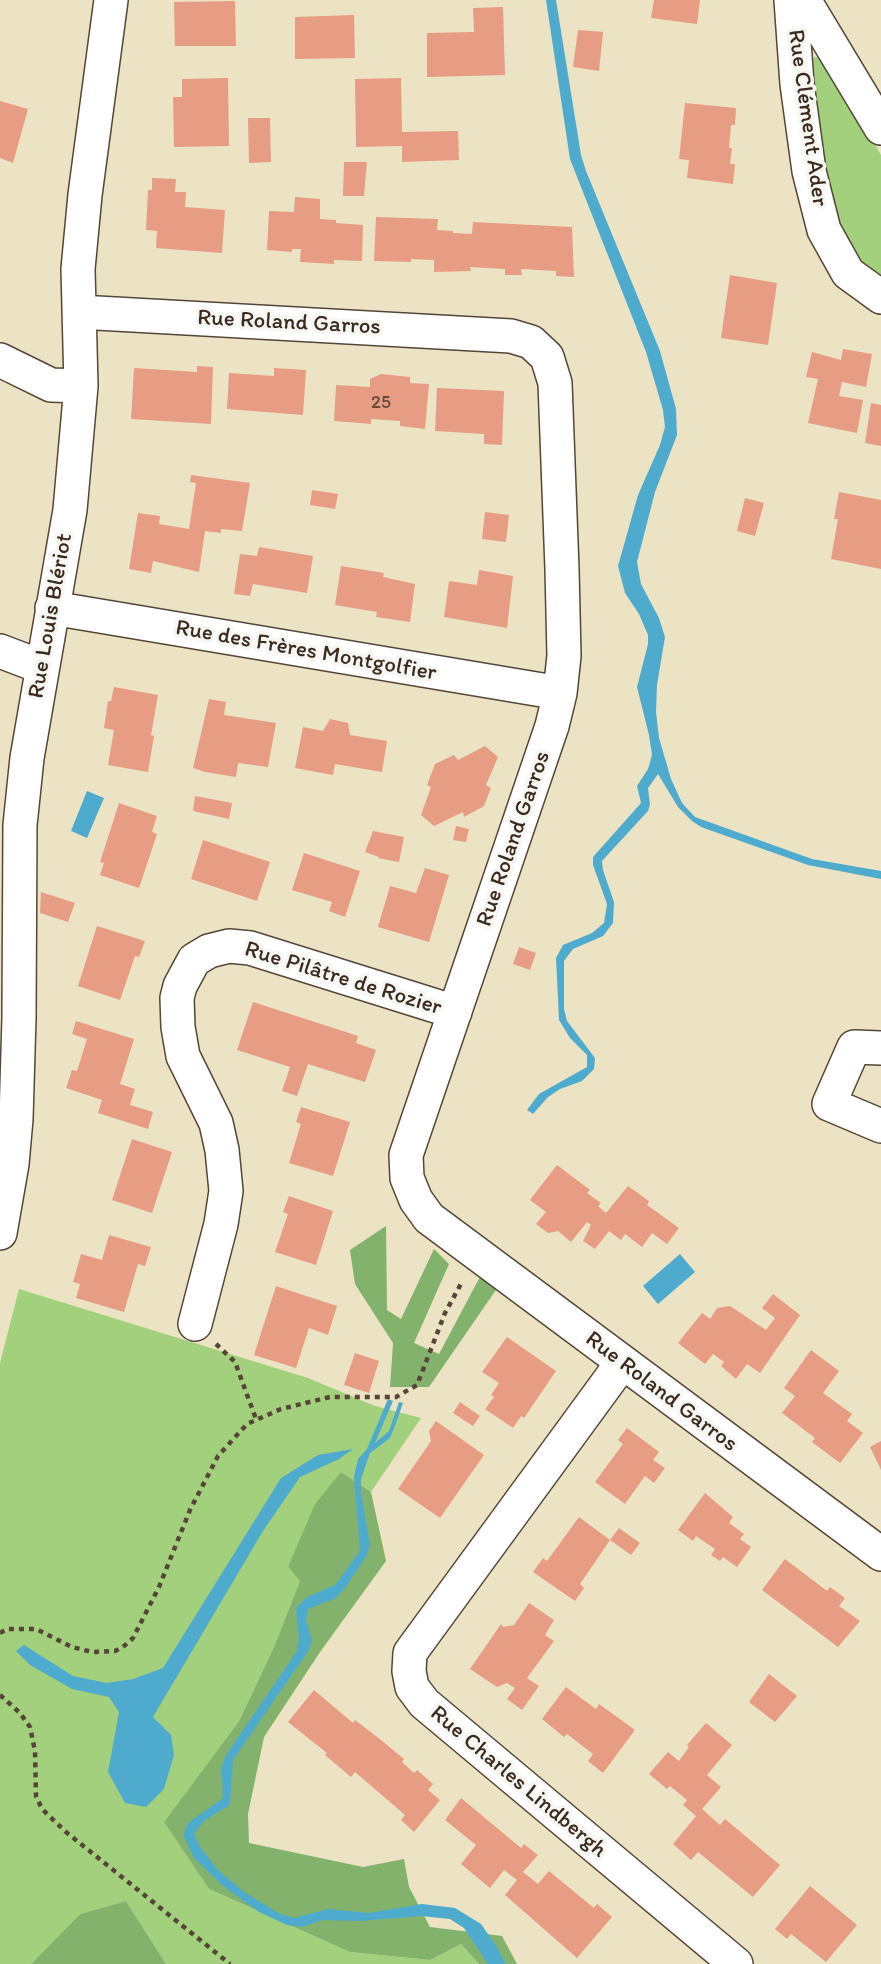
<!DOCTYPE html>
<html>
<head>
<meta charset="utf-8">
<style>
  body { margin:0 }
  canvas { display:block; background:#ece2c4 }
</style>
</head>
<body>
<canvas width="881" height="1964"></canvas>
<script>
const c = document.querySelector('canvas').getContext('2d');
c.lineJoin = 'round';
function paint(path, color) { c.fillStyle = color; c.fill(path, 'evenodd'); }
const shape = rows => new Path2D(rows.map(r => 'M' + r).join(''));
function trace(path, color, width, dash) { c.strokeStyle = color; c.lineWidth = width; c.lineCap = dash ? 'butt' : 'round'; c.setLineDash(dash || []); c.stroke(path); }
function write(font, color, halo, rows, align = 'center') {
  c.font = font + ' Itim,sans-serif'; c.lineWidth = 7; c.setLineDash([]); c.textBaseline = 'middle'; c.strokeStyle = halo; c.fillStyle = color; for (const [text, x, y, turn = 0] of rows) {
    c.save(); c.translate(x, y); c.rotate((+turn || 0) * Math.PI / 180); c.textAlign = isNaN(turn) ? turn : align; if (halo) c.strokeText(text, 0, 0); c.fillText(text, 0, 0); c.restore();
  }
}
paint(shape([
  [815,57,825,58,881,155,881,281,857,264,836,232,807,65],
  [19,1289,308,1378,375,1406,421,1418,371,1492,341,1472,288,1567,300,1581,274,1647,239,1721,164,1822,209,1889,350,1952,429,1960,461,1944,479,1964,166,1964,126,1901,80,1914,31,1964,0,1964,0,1363]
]), '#a3d07d');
paint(shape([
  [386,1226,387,1310,401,1319,434,1249,449,1264,414,1343,439,1354,482,1273,500,1284,429,1387,390,1387,393,1343,355,1284,350,1250],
  [341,1472,371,1492,386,1561,320,1652,264,1737,248,1814,249,1843,363,1867,404,1859,409,1887,430,1927,502,1936,517,1964,479,1964,461,1944,430,1960,350,1952,209,1889,164,1822,239,1721,274,1647,300,1581,288,1567,315,1504],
  [126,1901,166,1964,31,1964,80,1914]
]), '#82b26c');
paint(shape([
  [546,0,556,0,581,155,586,171,660,351,676,409,677,435,655,492,637,562,641,584,659,618,665,637,657,685,656,712,659,738,671,779,682,803,695,817,812,859,881,871,881,879,808,865,701,827,692,821,678,807,658,774,648,788,650,805,648,811,602,861,603,870,614,902,613,923,603,936,573,949,564,961,564,1009,567,1021,595,1058,594,1069,582,1081,560,1089,548,1097,533,1114,527,1110,539,1094,587,1067,587,1055,570,1038,559,1020,556,958,563,945,592,933,604,923,607,904,593,865,593,857,641,803,637,786,648,769,652,755,649,735,637,687,648,644,648,635,639,614,625,593,618,566,638,495,660,445,665,427,663,410,646,352,570,159],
  [87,791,104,798,87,838,71,831],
  [680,1254,695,1272,658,1304,643,1286],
  [388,1399,393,1401,375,1443,389,1431,399,1402,403,1403,396,1423,390,1438,370,1453,361,1479,361,1493,370,1544,367,1555,345,1588,336,1598,308,1609,306,1620,312,1640,309,1650,233,1760,230,1805,205,1820,194,1833,200,1847,218,1870,244,1892,280,1914,294,1918,328,1909,368,1913,422,1904,455,1908,481,1924,495,1944,506,1964,488,1964,464,1928,450,1919,421,1916,359,1921,323,1920,302,1927,287,1925,259,1912,223,1886,194,1858,184,1837,184,1833,188,1823,223,1798,221,1768,226,1755,297,1651,299,1639,296,1608,307,1597,335,1585,360,1551,354,1476,358,1459,367,1449],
  [353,1449,339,1459,300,1477,263,1531,153,1717,171,1735,174,1755,164,1789,146,1807,125,1803,108,1772,119,1712,109,1697,72,1689,30,1665,16,1651,24,1645,73,1676,107,1683,133,1679,163,1668,281,1478,318,1455]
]), '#4fabcd');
paint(shape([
  [654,0,700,0,697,24,651,18],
  [235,1,236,46,175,46,174,2],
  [503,7,505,75,427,77,427,33,474,32,473,8],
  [354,15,355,58,295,59,295,17],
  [578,30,603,32,599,71,573,67],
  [228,78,229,146,174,147,173,97,182,97,182,79],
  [401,78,402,132,458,131,459,160,402,162,402,146,356,147,355,79],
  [0,101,28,109,13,163,0,158],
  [685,103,736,108,735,125,731,125,729,148,732,148,730,164,735,164,733,184,687,178,689,160,679,159],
  [248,118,270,118,271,162,249,163],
  [344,162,367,162,364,196,343,196],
  [152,178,176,179,175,192,186,192,185,207,225,210,222,253,156,248,157,231,146,230,148,190,152,190],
  [295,197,320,199,320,219,336,220,336,223,363,225,362,261,334,260,334,264,300,262,301,249,292,249,292,252,267,250,269,211,294,212],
  [376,217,438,219,437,230,453,231,453,233,472,234,473,222,572,227,574,277,556,276,556,271,521,269,522,275,505,275,505,269,470,267,471,271,434,272,434,260,411,259,411,262,374,261],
  [730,275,777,283,768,345,721,338],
  [843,349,872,354,866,387,842,382,839,396,863,400,857,433,808,423,818,379,806,377,812,352,841,360],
  [197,366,213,367,211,424,131,419,134,368,197,372],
  [274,368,306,370,303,415,227,409,229,373,274,376],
  [381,374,410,377,410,383,429,384,425,429,400,426,400,421,371,419,371,424,334,421,336,385,370,387,370,379],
  [437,388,504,391,502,445,484,444,484,434,435,431],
  [871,403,881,405,881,446,865,443],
  [191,475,250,483,242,531,221,529,221,533,205,531,199,572,153,561,151,573,129,569,138,513,160,516,159,524,189,529,196,483,190,482],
  [312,490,338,494,335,509,310,505],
  [839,492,881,500,881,569,831,559,838,519,834,519],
  [745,498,764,503,755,536,737,531],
  [485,512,509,515,506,542,482,539],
  [259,547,313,556,307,593,253,584,250,596,234,594,240,554,257,556],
  [341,566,384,573,383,577,415,584,410,622,376,617,377,612,335,605],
  [479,570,513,576,507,628,444,617,449,581,477,585],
  [114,687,158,695,151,735,154,736,148,772,108,765,114,730,104,728,108,701,111,701],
  [209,699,226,702,224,715,276,723,268,767,238,763,236,777,205,772,193,768],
  [330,719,348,723,350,735,387,741,382,772,335,764,333,775,295,768,303,727,323,731],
  [485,746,498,757,486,785,491,788,484,806,464,817,463,812,434,826,421,815,431,787,427,785,435,764,454,755,458,760],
  [195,796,232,803,229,819,193,811],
  [119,803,157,816,152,832,157,834,139,888,100,875,104,863,100,862],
  [456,826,469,829,466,842,453,840],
  [373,831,404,837,399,862,378,858,379,857,365,852],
  [203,840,270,862,257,901,191,879],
  [304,853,360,871,345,917,329,911,332,902,292,890],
  [425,868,449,875,429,942,378,927,390,886,416,893],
  [41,892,75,903,68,922,40,913],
  [97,926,145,941,139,957,135,956,120,1000,78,986],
  [519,947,536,953,530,970,513,964],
  [253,1002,358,1036,356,1043,376,1050,365,1082,308,1064,297,1096,282,1091,290,1067,237,1050],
  [76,1021,134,1039,120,1084,135,1089,130,1105,153,1112,148,1129,98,1113,102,1100,66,1088,72,1070,77,1071,87,1039,72,1034],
  [301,1107,350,1122,333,1176,289,1163,301,1124,296,1122],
  [132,1139,172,1152,152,1213,112,1200],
  [557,1165,590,1190,587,1193,601,1203,598,1206,606,1213,628,1186,649,1201,647,1205,679,1228,667,1244,652,1233,642,1247,625,1234,621,1240,609,1231,595,1249,583,1241,591,1225,587,1222,571,1242,558,1231,548,1233,536,1224,546,1212,530,1200],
  [289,1196,333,1211,316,1265,275,1252,288,1214,283,1212],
  [109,1235,151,1247,145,1266,138,1264,124,1312,76,1298,80,1284,73,1282,81,1254,102,1260],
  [276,1286,337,1306,328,1335,309,1328,296,1368,254,1355],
  [773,1294,800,1315,760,1373,747,1364,736,1379,721,1366,724,1362,713,1354,705,1364,678,1343,702,1313,710,1319,717,1308,730,1306,766,1330,775,1318,762,1308],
  [507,1337,556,1371,524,1418,521,1416,513,1428,485,1409,494,1397,491,1395,499,1383,482,1372],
  [811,1350,839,1371,823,1393,852,1414,847,1421,863,1433,840,1463,812,1442,815,1438,782,1413,795,1396,784,1388],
  [355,1353,379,1361,369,1393,344,1385],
  [460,1402,480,1416,473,1426,453,1413],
  [436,1421,484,1455,440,1518,398,1489,431,1441,429,1431],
  [627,1428,659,1452,653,1460,665,1468,654,1483,645,1476,625,1504,595,1482,623,1444,618,1440],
  [881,1441,881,1470,870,1447],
  [705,1493,733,1517,729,1523,744,1534,740,1539,751,1547,737,1567,723,1557,720,1561,711,1555,715,1549,696,1536,693,1541,678,1530],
  [579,1517,610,1540,580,1584,584,1588,575,1601,533,1572,543,1558,547,1561],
  [619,1528,640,1543,631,1555,610,1540],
  [785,1559,827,1591,830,1587,845,1598,839,1606,860,1621,838,1647,762,1590],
  [529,1603,554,1620,545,1635,554,1641,527,1678,539,1686,522,1710,507,1699,515,1688,507,1683,497,1687,470,1669,501,1624,503,1627,514,1625],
  [769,1674,797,1696,775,1722,749,1702],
  [566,1687,596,1709,599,1704,635,1730,603,1773,588,1761,593,1754,567,1734,564,1737,542,1719],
  [314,1690,353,1723,355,1720,381,1740,404,1759,402,1762,414,1773,417,1770,433,1784,428,1790,440,1800,414,1832,401,1820,405,1815,355,1772,351,1777,325,1755,327,1753,288,1722],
  [706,1723,732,1745,707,1775,721,1787,702,1809,720,1825,725,1819,780,1865,753,1897,698,1852,691,1860,673,1844,696,1816,683,1805,687,1800,670,1786,667,1789,649,1774,668,1752,679,1761,689,1747,687,1745],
  [461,1798,521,1848,524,1844,538,1855,523,1872,538,1884,549,1871,594,1908,597,1904,612,1917,577,1958,505,1895,517,1880,504,1870,490,1888,461,1864,476,1845,445,1820],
  [810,1886,857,1925,826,1962,791,1934,787,1939,775,1929]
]), '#e79d84');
const minor = shape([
  [791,0,797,84,809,171,824,230,848,273,881,297],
  [804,0,881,128],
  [79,312,511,336,531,342,547,357,555,383,562,569,564,656,560,693,552,726,406,1155,407,1178,416,1200,429,1218,881,1554],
  [0,360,51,385,81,386],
  [52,608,560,693],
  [0,651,42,667],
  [881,1048,854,1047,829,1104,881,1126],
  [0,1233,12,1164,16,1119,19,1018,20,825,27,758,70,510,81,386,78,269,85,195,111,0],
  [195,1324,221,1224,226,1191,222,1150,216,1123,183,1056,178,1027,177,998,180,986,194,960,209,951,229,946,250,948,455,1012],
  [622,1363,410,1653,409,1671,412,1687,424,1703,736,1964]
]);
trace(minor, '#564637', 36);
trace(shape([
  [216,1344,235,1362,256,1419],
  [0,1633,7,1629,36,1629,72,1647,92,1652,115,1651,123,1647,133,1638,159,1587,190,1510,218,1456,247,1424,281,1409,330,1397,396,1397,417,1385,445,1313,462,1282],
  [0,1695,20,1713,30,1727,35,1751,36,1796,42,1809,66,1832,230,1964]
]), '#564637', 4.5, [5, 5]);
trace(minor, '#fff', 33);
write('19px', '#664738', null, [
  ["25",381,403]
]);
write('23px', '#3b2a1e', '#f6f6f2', [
  ["Rue Clément Ader",807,118,82],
  ["Rue Roland Garros",289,323,3],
  ["Rue Louis Blériot",51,616,-80],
  ["Rue des Frères Montgolfier",306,651,10],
  ["Rue Roland Garros",514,839,-71],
  ["Rue Pilâtre de Rozier",343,979,17],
  ["Rue Roland Garros",661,1392,37],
  ["Rue Charles Lindbergh",518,1782,40]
]);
</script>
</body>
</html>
